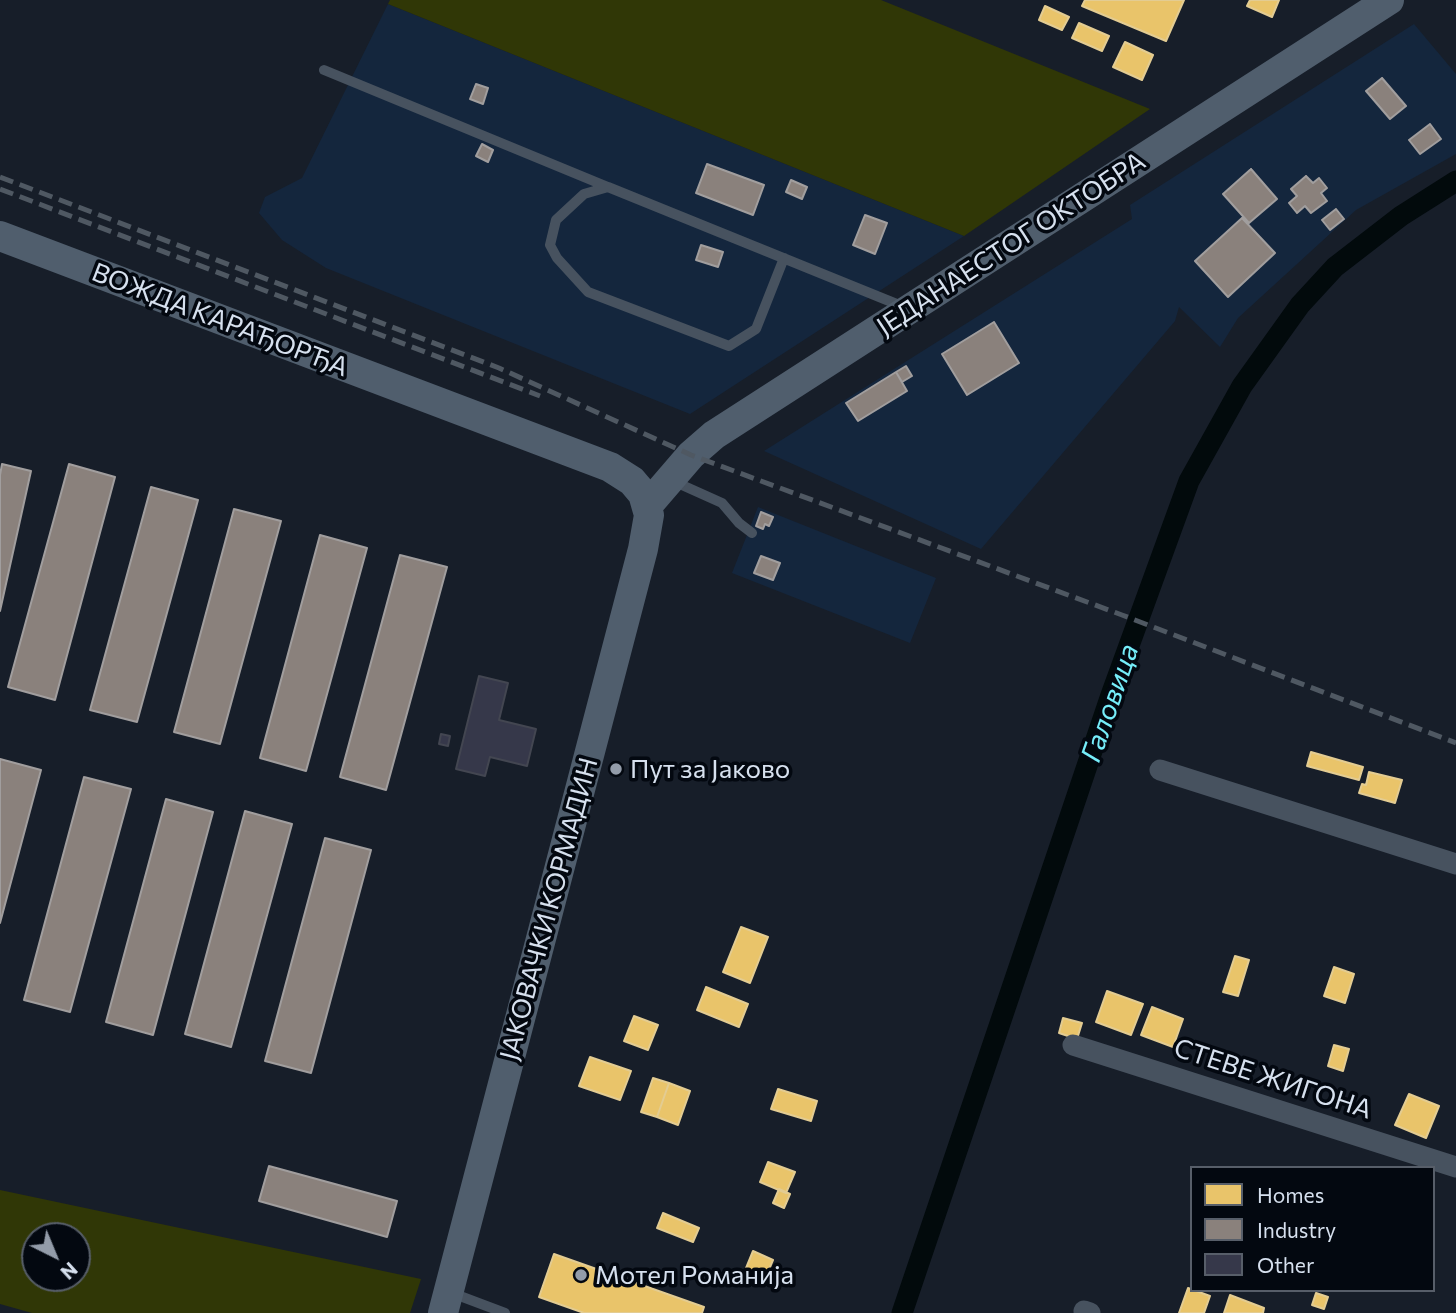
<!DOCTYPE html>
<html>
<head>
<meta charset="utf-8">
<style>
  body { margin:0 }
  #map { position:relative; width:1456px; height:1313px; overflow:hidden; background:#171e29; font-family:Commissioner,sans-serif }
  canvas { display:block }
  .legend { position:absolute; left:1190px; top:1166px; width:245px; height:126px; box-sizing:border-box; background:#030810; border:2px solid #575e69; margin:0; padding:9px 12px; list-style:none; font-size:21px; color:#d6e0ee }
  .legend li { display:flex; align-items:center; gap:14px; height:35px }
  .legend b { width:35px; border:2px solid #575e69 }
  .north { position:absolute; left:21px; top:1222px; width:70px; height:70px; box-sizing:border-box; background:#030810; border:2px solid #575e69; border-radius:50%; rotate:137deg; font-size:19px; font-weight:700; line-height:28px; text-align:center; color:#d6e0ee }
  .north::after { content:''; display:block; margin:auto; width:24px; height:32px; background:#939ca9; clip-path:polygon(50% 0,100% 100%,50% 72%,0 100%) }
</style>
</head>
<body>
<div id="map">
<canvas width="1456" height="1313"></canvas>
<ul class="legend">
<li><b style="height:19px;background:#e9c46a"></b>Homes</li>
<li><b style="height:19px;background:#8a817c"></b>Industry</li>
<li><b style="height:19px;background:#36384a"></b>Other</li>
</ul>
<div class="north">N</div>
</div>
<script>
const c = document.querySelector('canvas').getContext('2d');
c.lineJoin = 'round';
function paint(path, color) { c.fillStyle = color; c.fill(path, 'evenodd'); }
const shape = rows => new Path2D(rows.map(r => 'M' + r).join(''));
function trace(path, color, width, dash) { c.strokeStyle = color; c.lineWidth = width; c.lineCap = dash ? 'butt' : 'round'; c.setLineDash(dash || []); c.stroke(path); }
function write(font, color, halo, rows, align = 'center') {
  c.font = font + ' Commissioner,sans-serif'; c.lineWidth = 7; c.setLineDash([]); c.textBaseline = 'middle'; c.strokeStyle = halo; c.fillStyle = color; for (const [text, x, y, turn = 0] of rows) {
    c.save(); c.translate(x, y); c.rotate((+turn || 0) * Math.PI / 180); c.textAlign = isNaN(turn) ? turn : align; if (halo) c.strokeText(text, 0, 0); c.fillText(text, 0, 0); c.restore();
  }
}
paint(shape([
  [388,4,964,236,690,414,326,268,282,240,259,213,265,197,302,178],
  [1414,24,1456,74,1456,154,1356,210,1238,318,1220,347,1179,307,1175,321,981,549,764,451,1132,219,1130,205],
  [758,507,936,578,910,643,732,573]
]), '#14263d');
paint(shape([
  [390,0,881,0,1150,109,964,236,388,4],
  [0,1190,421,1279,410,1313,32,1313,0,1304],
  [35,1236,77,1236,77,1278,35,1278]
]), '#303706');
const homes = shape([
  [1085,0,1184,0,1166,41,1082,6,1085,0],
  [1250,0,1279,0,1272,17,1247,6,1250,0],
  [1045,6,1069,17,1062,30,1039,20,1045,6],
  [1079,23,1109,36,1102,51,1072,38,1079,23],
  [1125,42,1153,55,1142,80,1113,67,1125,42],
  [1311,752,1363,767,1359,780,1307,766,1311,752],
  [1369,772,1402,780,1395,803,1359,793,1362,784,1366,785,1369,772],
  [741,927,768,937,750,983,723,972,741,927],
  [1235,956,1249,960,1238,996,1223,992,1235,956],
  [1334,967,1354,974,1345,1003,1324,996,1334,967],
  [706,987,748,1004,739,1027,697,1010,706,987],
  [1107,991,1143,1004,1131,1035,1096,1022,1107,991],
  [1152,1007,1183,1019,1173,1047,1141,1035,1152,1007],
  [634,1016,658,1025,648,1050,624,1041,634,1016],
  [1063,1018,1082,1023,1077,1039,1059,1033,1063,1018],
  [1334,1045,1349,1049,1343,1071,1328,1066,1334,1045],
  [590,1057,631,1071,620,1100,579,1086,590,1057],
  [653,1078,669,1083,657,1117,641,1112,653,1078],
  [669,1083,690,1091,678,1125,657,1117,669,1083],
  [778,1089,817,1101,811,1121,771,1109,778,1089],
  [1409,1094,1439,1106,1426,1138,1395,1125,1409,1094],
  [768,1162,795,1172,786,1193,760,1182,768,1162],
  [779,1189,790,1194,784,1208,773,1203,779,1189],
  [663,1213,699,1228,693,1242,657,1228,663,1213],
  [753,1251,773,1260,762,1286,742,1278,753,1251],
  [554,1254,704,1307,702,1313,584,1313,539,1297,554,1254],
  [1188,1288,1210,1296,1204,1313,1179,1313,1188,1288],
  [1316,1293,1328,1297,1324,1309,1312,1305,1316,1293],
  [1230,1295,1264,1308,1263,1313,1224,1313,1230,1295]
]);
paint(homes, '#e9c46a');
trace(homes, '#e3cc92', 2);
const industry = shape([
  [1382,78,1406,106,1390,119,1366,91,1382,78],
  [476,84,488,88,483,104,470,99,476,84],
  [1430,124,1441,139,1420,154,1409,140,1430,124],
  [482,144,493,150,488,162,476,156,482,144],
  [707,164,764,185,753,215,696,193,707,164],
  [1251,169,1277,199,1249,223,1223,194,1251,169],
  [1306,176,1313,183,1319,178,1327,188,1321,193,1327,201,1311,213,1305,206,1297,213,1289,203,1297,196,1291,189,1306,176],
  [791,180,807,187,802,199,786,192,791,180],
  [1336,209,1344,219,1330,230,1322,220,1336,209],
  [865,215,887,223,875,254,853,245,865,215],
  [1242,218,1275,253,1228,297,1195,261,1242,218],
  [701,245,723,252,718,267,696,260,701,245],
  [994,322,1019,363,967,395,942,354,994,322],
  [906,366,912,376,902,382,896,372,906,366],
  [896,372,907,391,858,421,846,403,896,372],
  [2,464,31,471,0,611,0,475,2,464],
  [69,464,115,477,55,700,8,687,69,464],
  [151,487,198,500,137,722,90,710,151,487],
  [234,509,281,521,220,744,174,732,234,509],
  [761,512,773,517,769,526,765,524,763,529,756,526,761,512],
  [320,535,367,548,306,771,260,758,320,535],
  [400,555,447,567,386,790,340,777,400,555],
  [761,556,780,563,773,580,754,573,761,556],
  [0,759,41,770,0,923,0,759],
  [84,777,131,789,70,1012,24,1000,84,777],
  [166,799,213,812,153,1035,106,1022,166,799],
  [245,811,292,824,231,1047,185,1034,245,811],
  [325,838,371,850,311,1073,265,1061,325,838],
  [269,1166,397,1201,387,1237,259,1201,269,1166]
]);
paint(industry, '#8a817c');
trace(industry, '#a19e9e', 2);
trace(shape([
  [902,1313,1111,695,1189,481,1242,386,1300,305,1335,267,1401,216,1456,181]
]), '#020a0c', 21);
const building = shape([
  [479,676,508,683,499,720,536,729,527,766,490,757,485,776,456,769,479,676],
  [441,734,450,736,448,746,439,744,441,734]
]);
paint(building, '#36384a');
trace(building, '#434651', 2);
trace(shape([
  [324,70,608,187],
  [784,258,756,329,729,346,588,292,557,258,550,245,556,220,584,194,608,187,904,307],
  [673,481,722,503,739,523,752,533],
  [452,1293,505,1313]
]), '#47525f', 10);
trace(shape([
  [1160,770,1456,864],
  [1073,1045,1456,1167],
  [1084,1311,1090,1313]
]), '#47525f', 21);
trace(shape([
  [0,236,610,467,632,481,643,494,649,515,643,549,443,1313],
  [648,505,691,455,714,435,1389,0]
]), '#505e6d', 30);
trace(shape([
  [0,177,499,368,691,455,1122,615,1456,743],
  [0,189,540,396]
]), '#4f5862', 5, [14, 7]);
for (const [x, y, r, color] of [
  [616,769,7,"#939ca9"],
  [581,1275,7,"#939ca9"]
]) { const dot = new Path2D(); dot.arc(x, y, r, 0, 2 * Math.PI); c.fillStyle = color; c.fill(dot); trace(dot, '#030810', 2.5); }
write('26px', '#d6e0ee', '#030810', [
  ["ЈЕДАНАЕСТОГ ОКТОБРА",1011,244,-33],
  ["ВОЖДА КАРАЂОРЂА",220,320,21],
  ["ЈАКОВАЧКИ КОРМАДИН",549,909,-75],
  ["СТЕВЕ ЖИГОНА",1273,1079,18]
]);
write('26px', '#d6e0ee', '#030810', [
  ["Пут за Јаково",630,769],
  ["Мотел Романија",595,1275]
], 'left');
write('italic 28px', '#76eefa', '#030810', [
  ["Галовица",1110,703,-71]
]);
</script>
</body>
</html>
